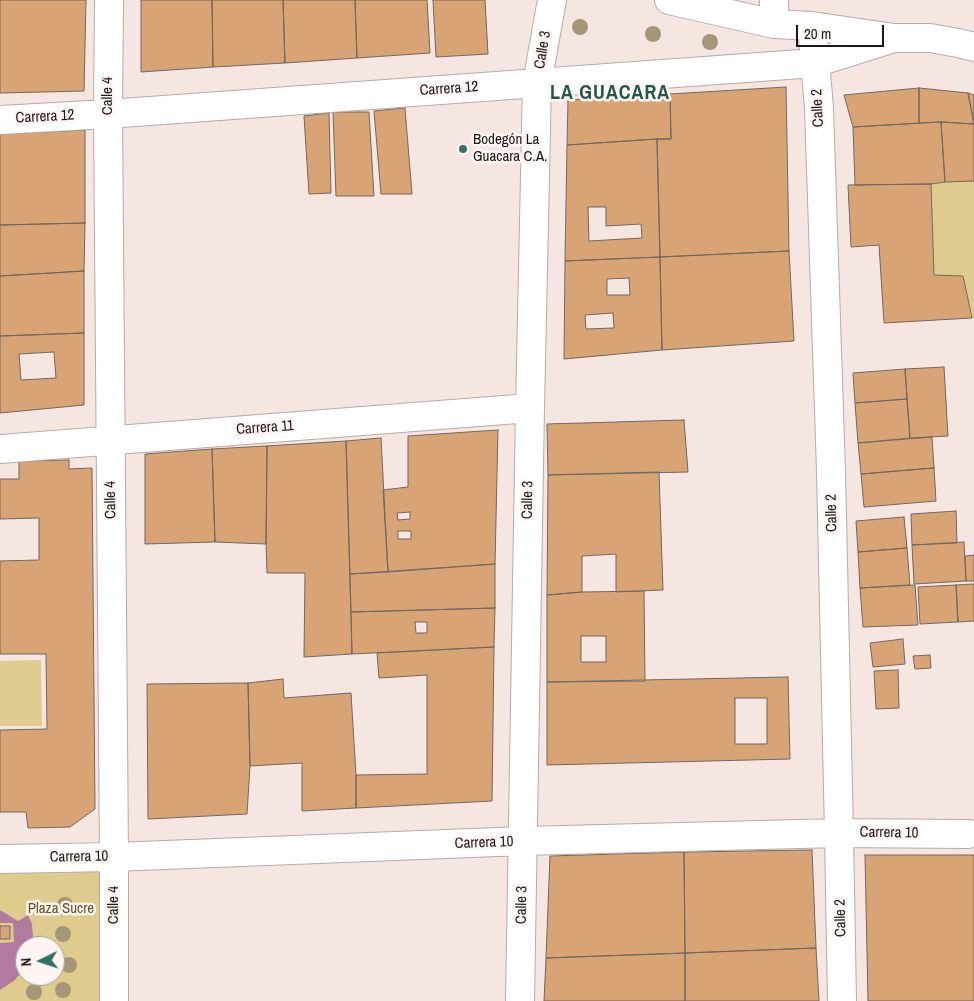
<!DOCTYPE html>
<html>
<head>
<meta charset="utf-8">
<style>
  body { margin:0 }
  #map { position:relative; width:974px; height:1001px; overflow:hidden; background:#f5e6e2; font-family:"Archivo Narrow",sans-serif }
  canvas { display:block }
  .north { position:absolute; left:15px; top:936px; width:50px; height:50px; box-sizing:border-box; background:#fef5f2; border:1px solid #a49d9a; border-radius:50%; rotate:266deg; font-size:14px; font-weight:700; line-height:20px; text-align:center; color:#1e1817 }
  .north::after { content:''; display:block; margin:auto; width:18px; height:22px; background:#317262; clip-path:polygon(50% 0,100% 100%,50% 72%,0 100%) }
  .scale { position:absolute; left:796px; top:25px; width:88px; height:22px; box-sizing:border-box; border:2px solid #1e1817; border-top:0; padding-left:6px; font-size:15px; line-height:18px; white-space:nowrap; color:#1e1817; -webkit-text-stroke:4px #fef5f2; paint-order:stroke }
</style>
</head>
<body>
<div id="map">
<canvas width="974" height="1001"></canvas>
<div class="north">N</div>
<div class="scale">20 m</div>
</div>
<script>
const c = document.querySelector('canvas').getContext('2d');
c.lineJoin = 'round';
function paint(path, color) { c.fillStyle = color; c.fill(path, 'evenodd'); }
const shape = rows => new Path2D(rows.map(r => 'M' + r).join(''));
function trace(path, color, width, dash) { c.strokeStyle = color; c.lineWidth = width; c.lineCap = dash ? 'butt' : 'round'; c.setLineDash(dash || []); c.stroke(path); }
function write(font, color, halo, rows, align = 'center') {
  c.font = font + ' "Archivo Narrow",sans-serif'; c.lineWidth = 5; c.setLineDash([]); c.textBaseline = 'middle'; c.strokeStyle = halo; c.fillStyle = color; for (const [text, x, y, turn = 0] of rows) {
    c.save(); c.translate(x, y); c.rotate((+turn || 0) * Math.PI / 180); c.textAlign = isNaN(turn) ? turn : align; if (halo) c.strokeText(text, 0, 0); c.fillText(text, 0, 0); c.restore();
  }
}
paint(shape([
  [974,181,974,318,972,318,963,276,934,275,931,184,945,182],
  [41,660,42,726,0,726,0,661],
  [0,871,100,871,99,1001,0,1001],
  [25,946,55,946,55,976,25,976]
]), '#e0cb8f');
paint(shape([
  [0,910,18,921,28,915,32,924,33,937,32,946,25,946,25,967,15,980,0,990,0,943,14,942,13,923,0,923]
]), '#b37aa0');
const building = shape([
  [0,0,86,0,84,91,0,93,0,0],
  [141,0,212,0,213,67,141,72,141,0],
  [212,0,283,0,285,63,213,67,212,0],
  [283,0,355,0,357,58,285,63,283,0],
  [355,0,427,0,430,53,357,58,355,0],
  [433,0,485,0,488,54,436,57,433,0],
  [786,87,789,251,660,257,657,139,671,139,670,94,786,87],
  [919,88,919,123,853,127,844,95,919,88],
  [919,88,968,93,974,124,941,122,919,123,919,88],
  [968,93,974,95,974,123,968,93],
  [670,94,671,139,657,139,567,145,568,100,670,94],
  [405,108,412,194,381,194,374,111,405,108],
  [333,112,369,112,374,196,336,196,333,112],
  [329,113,331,193,309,194,304,116,329,113],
  [941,122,945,182,931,184,855,185,853,127,941,122],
  [941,122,974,124,974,181,945,182,941,122],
  [85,130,85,223,0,225,0,134,85,130],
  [657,139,660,257,565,261,567,145,657,139],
  [588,207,606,207,606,226,641,224,642,238,589,241,588,207],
  [931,184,934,275,963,276,972,318,884,323,879,245,851,247,848,185,931,184],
  [85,223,84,271,0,276,0,225,85,223],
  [789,251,794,341,662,350,660,257,789,251],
  [660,257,662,350,564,359,565,261,660,257],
  [629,278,630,295,607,295,607,279,629,278],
  [613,313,614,328,586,329,585,315,613,313],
  [84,271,84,333,0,336,0,276,84,271],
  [84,333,84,405,0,413,0,336,84,333],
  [54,352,56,378,21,380,19,354,54,352],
  [944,367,948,436,910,438,905,369,944,367],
  [905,369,907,399,855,403,853,373,905,369],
  [907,399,910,438,858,443,855,403,907,399],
  [684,420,688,472,548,475,547,424,684,420],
  [498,430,495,564,388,572,383,490,408,487,408,436,498,430],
  [410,512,410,519,398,520,397,513,410,512],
  [398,531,411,531,411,539,398,539,398,531],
  [932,437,934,468,861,474,858,443,932,437],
  [381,438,388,572,350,574,346,441,381,438],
  [346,441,352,654,304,657,305,573,267,573,266,544,267,446,346,441],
  [267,446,266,544,215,542,212,449,267,446],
  [212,449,215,542,145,544,145,454,212,449],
  [69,460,69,469,92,468,95,809,70,827,28,828,26,812,0,812,0,730,47,729,46,654,0,654,0,561,39,560,39,518,0,519,0,479,19,479,19,461,69,460],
  [934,468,936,501,864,507,861,474,934,468],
  [659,472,663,590,616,592,616,554,582,556,582,592,547,595,548,475,659,472],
  [956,511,957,543,912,545,911,514,956,511],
  [904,517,907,548,858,552,856,521,904,517],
  [964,542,966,581,914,584,912,545,964,542],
  [907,548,910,585,860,588,858,552,907,548],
  [974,555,974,581,966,581,965,556,974,555],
  [495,564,495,608,351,612,350,574,495,564],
  [974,584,974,621,958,622,956,585,974,584],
  [915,585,918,625,863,627,860,588,915,585],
  [956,585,958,622,920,624,918,587,956,585],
  [644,591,645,681,547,682,547,595,582,592,644,591],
  [581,636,606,636,606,662,581,662,581,636],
  [495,608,494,647,352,654,351,612,495,608],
  [415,622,427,622,427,633,416,633,415,622],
  [903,639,905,664,873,667,870,643,903,639],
  [494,647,492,801,356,808,356,775,427,774,427,675,379,678,377,653,494,647],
  [930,655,931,668,915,669,913,656,930,655],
  [898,670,899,708,876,709,874,671,898,670],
  [788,677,790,759,547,765,547,682,788,677],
  [735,698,767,698,767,744,735,744,735,698],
  [283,679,284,698,351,693,356,775,356,808,302,811,302,763,250,766,248,683,283,679],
  [248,683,250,766,247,814,148,819,147,684,248,683],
  [812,850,816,948,685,953,684,852,812,850],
  [684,852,685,953,546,958,550,856,684,852],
  [865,855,974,855,974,1001,868,1001,865,855],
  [0,926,10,926,10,939,0,939,0,926],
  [816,948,819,1001,685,1001,685,953,816,948],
  [685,953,685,1001,544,1001,546,958,685,953]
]);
paint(building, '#d9a475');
trace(building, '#71675f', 1);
const minor = shape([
  [109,0,108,114,114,857,114,1001],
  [669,0,774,24,812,26,894,38,930,38,958,43,974,47],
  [774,24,774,0],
  [812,26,819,108,831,471,839,833,842,1001],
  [0,120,108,114,815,63,894,38],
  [0,449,530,408],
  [0,859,114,857,523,841,839,833,968,834],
  [520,1001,530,408,537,83,552,0]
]);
trace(minor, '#b9aaa7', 30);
trace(minor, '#fff', 28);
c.fillStyle = '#a59678';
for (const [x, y] of [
  [580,27],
  [653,34],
  [710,42],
  [65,905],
  [63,934],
  [69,965],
  [63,990],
  [34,992]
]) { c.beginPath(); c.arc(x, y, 8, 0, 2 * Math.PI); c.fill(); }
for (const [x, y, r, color] of [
  [463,149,5,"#317262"]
]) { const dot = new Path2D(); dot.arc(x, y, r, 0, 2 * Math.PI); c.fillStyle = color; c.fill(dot); trace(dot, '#fef5f2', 2); }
write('15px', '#1e1817', '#fef5f2', [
  ["Calle 3",543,50,-80],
  ["Carrera 12",449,89,-4],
  ["Calle 4",108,96,-90],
  ["Calle 2",818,108,-93],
  ["Carrera 12",45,117,-3],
  ["Carrera 11",265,428,-4],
  ["Calle 4",111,500,-91],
  ["Calle 3",528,500,-89],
  ["Calle 2",832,513,-91],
  ["Carrera 10",889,833,1],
  ["Carrera 10",484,843,-2],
  ["Carrera 10",79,857,-1],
  ["Calle 4",114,905,-90],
  ["Calle 3",522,905,-89],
  ["Calle 2",841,918,-91]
]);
write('15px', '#1e1817', '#fef5f2', [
  ["Bodegón La",473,140],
  ["Guacara C.A.",473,157]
], 'left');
write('15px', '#645422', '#fef5f2', [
  ["Plaza Sucre",61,909]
]);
c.letterSpacing = '1px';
write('bold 20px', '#23574a', '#fef5f2', [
  ["LA GUACARA",610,94]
]);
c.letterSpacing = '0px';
</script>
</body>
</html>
